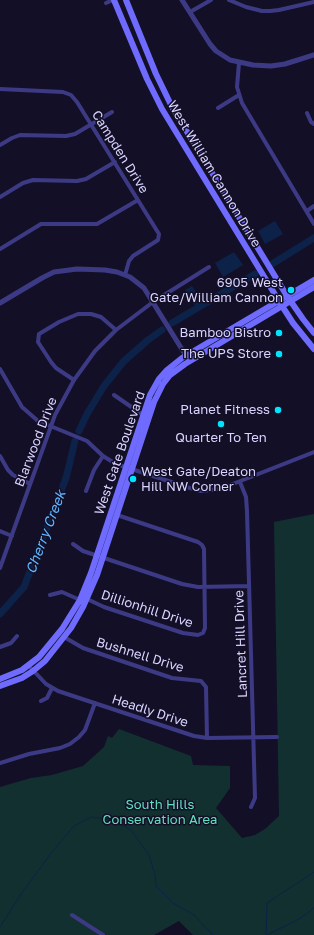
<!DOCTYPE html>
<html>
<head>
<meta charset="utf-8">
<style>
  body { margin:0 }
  canvas { display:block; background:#130f26 }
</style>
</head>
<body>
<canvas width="314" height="935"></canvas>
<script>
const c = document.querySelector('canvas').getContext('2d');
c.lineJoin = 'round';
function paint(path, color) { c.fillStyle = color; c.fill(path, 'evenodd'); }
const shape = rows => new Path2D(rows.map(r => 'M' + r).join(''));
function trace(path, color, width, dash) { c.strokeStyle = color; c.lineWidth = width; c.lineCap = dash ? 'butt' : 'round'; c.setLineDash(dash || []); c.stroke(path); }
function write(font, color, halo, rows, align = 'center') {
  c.font = font + ' "Golos Text",sans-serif'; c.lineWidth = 3; c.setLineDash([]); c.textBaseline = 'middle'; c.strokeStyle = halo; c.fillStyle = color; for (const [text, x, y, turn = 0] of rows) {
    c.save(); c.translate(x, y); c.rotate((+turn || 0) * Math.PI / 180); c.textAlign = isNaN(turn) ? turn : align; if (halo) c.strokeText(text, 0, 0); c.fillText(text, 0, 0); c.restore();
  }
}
paint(shape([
  [314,514,314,935,193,935,179,921,154,935,0,935,0,787,31,778,52,775,83,766,104,747,108,736,112,738,119,729,191,756,193,765,230,766,230,788,216,808,242,838,255,835,265,829,279,816,274,522]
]), '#12302f');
paint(shape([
  [275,221,283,234,265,244,258,231],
  [234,252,243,265,223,277,215,263],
  [192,286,202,301,195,306,185,290]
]), '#0c2248');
trace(shape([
  [0,927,21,894,52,852,74,826,91,817,114,820,131,830,149,855,155,875,156,886,173,903,194,915,213,935],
  [266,935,267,903,314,872],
  [267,935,299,919,314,908]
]), '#0c2248', 1);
trace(shape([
  [272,264,314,238],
  [172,323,255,274],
  [79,431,87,414,104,386,124,361,148,340,162,330],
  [0,614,24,587,66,478,75,441]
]), '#0c2248', 7);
trace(shape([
  [229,0,246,7,262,11,270,11,279,10,314,2],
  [106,3,113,0],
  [190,12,211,0],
  [239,63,237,87,242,103,314,224],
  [0,89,63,92,71,95,77,102,159,234,158,240,133,256,129,261,125,275],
  [218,108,239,95],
  [307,113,311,122,314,124],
  [0,145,12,138,20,135,66,136,75,134,112,112],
  [0,197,23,183,33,180,77,181,86,179,115,162],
  [307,211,314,206],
  [0,249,41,224,97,224,138,200],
  [0,369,22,407,38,421,87,441,103,456,116,464,190,488,201,491,220,489,314,452],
  [74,380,56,368,51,362,38,342,39,334,59,322,78,314,91,314,101,317,116,330],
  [114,395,143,415],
  [0,456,8,470,13,475,30,484],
  [240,482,246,497,247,511,255,798,251,807],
  [86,491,94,470,103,456],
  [0,531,12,536],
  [73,544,83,551,182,584,198,587,249,586],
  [0,568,55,415,74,380,95,351,116,330,153,302,209,267],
  [50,595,62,592,80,600],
  [87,599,104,607,183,633,198,635,203,633,205,628,204,549,202,545,198,542,117,515],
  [64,637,83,648,172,678,201,681,206,687,207,738],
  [0,647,11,643,17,636],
  [29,666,46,684,58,691,194,736,207,738,277,737],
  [41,701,47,698,52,688],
  [0,763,29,754,60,748,70,744,79,737,85,730,95,703],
  [72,915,103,935]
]), '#3d3a85', 4);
trace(shape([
  [182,0,210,44,216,51,230,60,253,65,271,66,285,64,314,55],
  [0,303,42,278,54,272,77,269,105,270,117,272,130,277,144,288,188,359]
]), '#3d3a85', 5);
trace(shape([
  [114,0,147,79,162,109,282,306,293,323,314,349],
  [126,0,156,74,172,107,287,296,303,319,314,333],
  [0,679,22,670,39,657,62,629,80,600,91,573,150,395,159,379,167,370,182,358,314,280],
  [0,686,22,678,33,671,45,661,71,628,83,607,97,575,154,402,163,384,170,375,185,364,314,287]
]), '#6f6bff', 6);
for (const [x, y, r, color] of [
  [291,290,4,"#00e5ff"],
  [279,333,4,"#00e5ff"],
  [279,354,4,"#00e5ff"],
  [278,410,4,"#00e5ff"],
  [221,424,4,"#00e5ff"],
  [133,479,4,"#00e5ff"]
]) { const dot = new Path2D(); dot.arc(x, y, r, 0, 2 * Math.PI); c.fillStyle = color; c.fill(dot); trace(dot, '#130f26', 1.5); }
write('13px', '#d9d4ff', '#130f26', [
  ["Campden Drive",120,152,58],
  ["West William Cannon Drive",214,174,59],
  ["Blarwood Drive",36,442,-69],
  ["West Gate Boulevard",120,453,-71],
  ["Dillionhill Drive",147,609,18],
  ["Lancret Hill Drive",241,644,-92],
  ["Bushnell Drive",140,655,17],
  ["Headly Drive",150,711,18]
]);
write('13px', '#d9d4ff', '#130f26', [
  ["6905 West",283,283],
  ["Gate/William Cannon",283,298],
  ["Bamboo Bistro",271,333],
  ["The UPS Store",271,354],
  ["Planet Fitness",270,410],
  ["Quarter To Ten",221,438,"center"],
  ["West Gate/Deaton",141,472,"left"],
  ["Hill NW Corner",141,487,"left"]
], 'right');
write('13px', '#5fe0c0', '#130f26', [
  ["South Hills",160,805],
  ["Conservation Area",160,820]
]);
write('italic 14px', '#62b6ff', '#130f26', [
  ["Cherry Creek",46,532,-69]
]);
</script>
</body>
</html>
